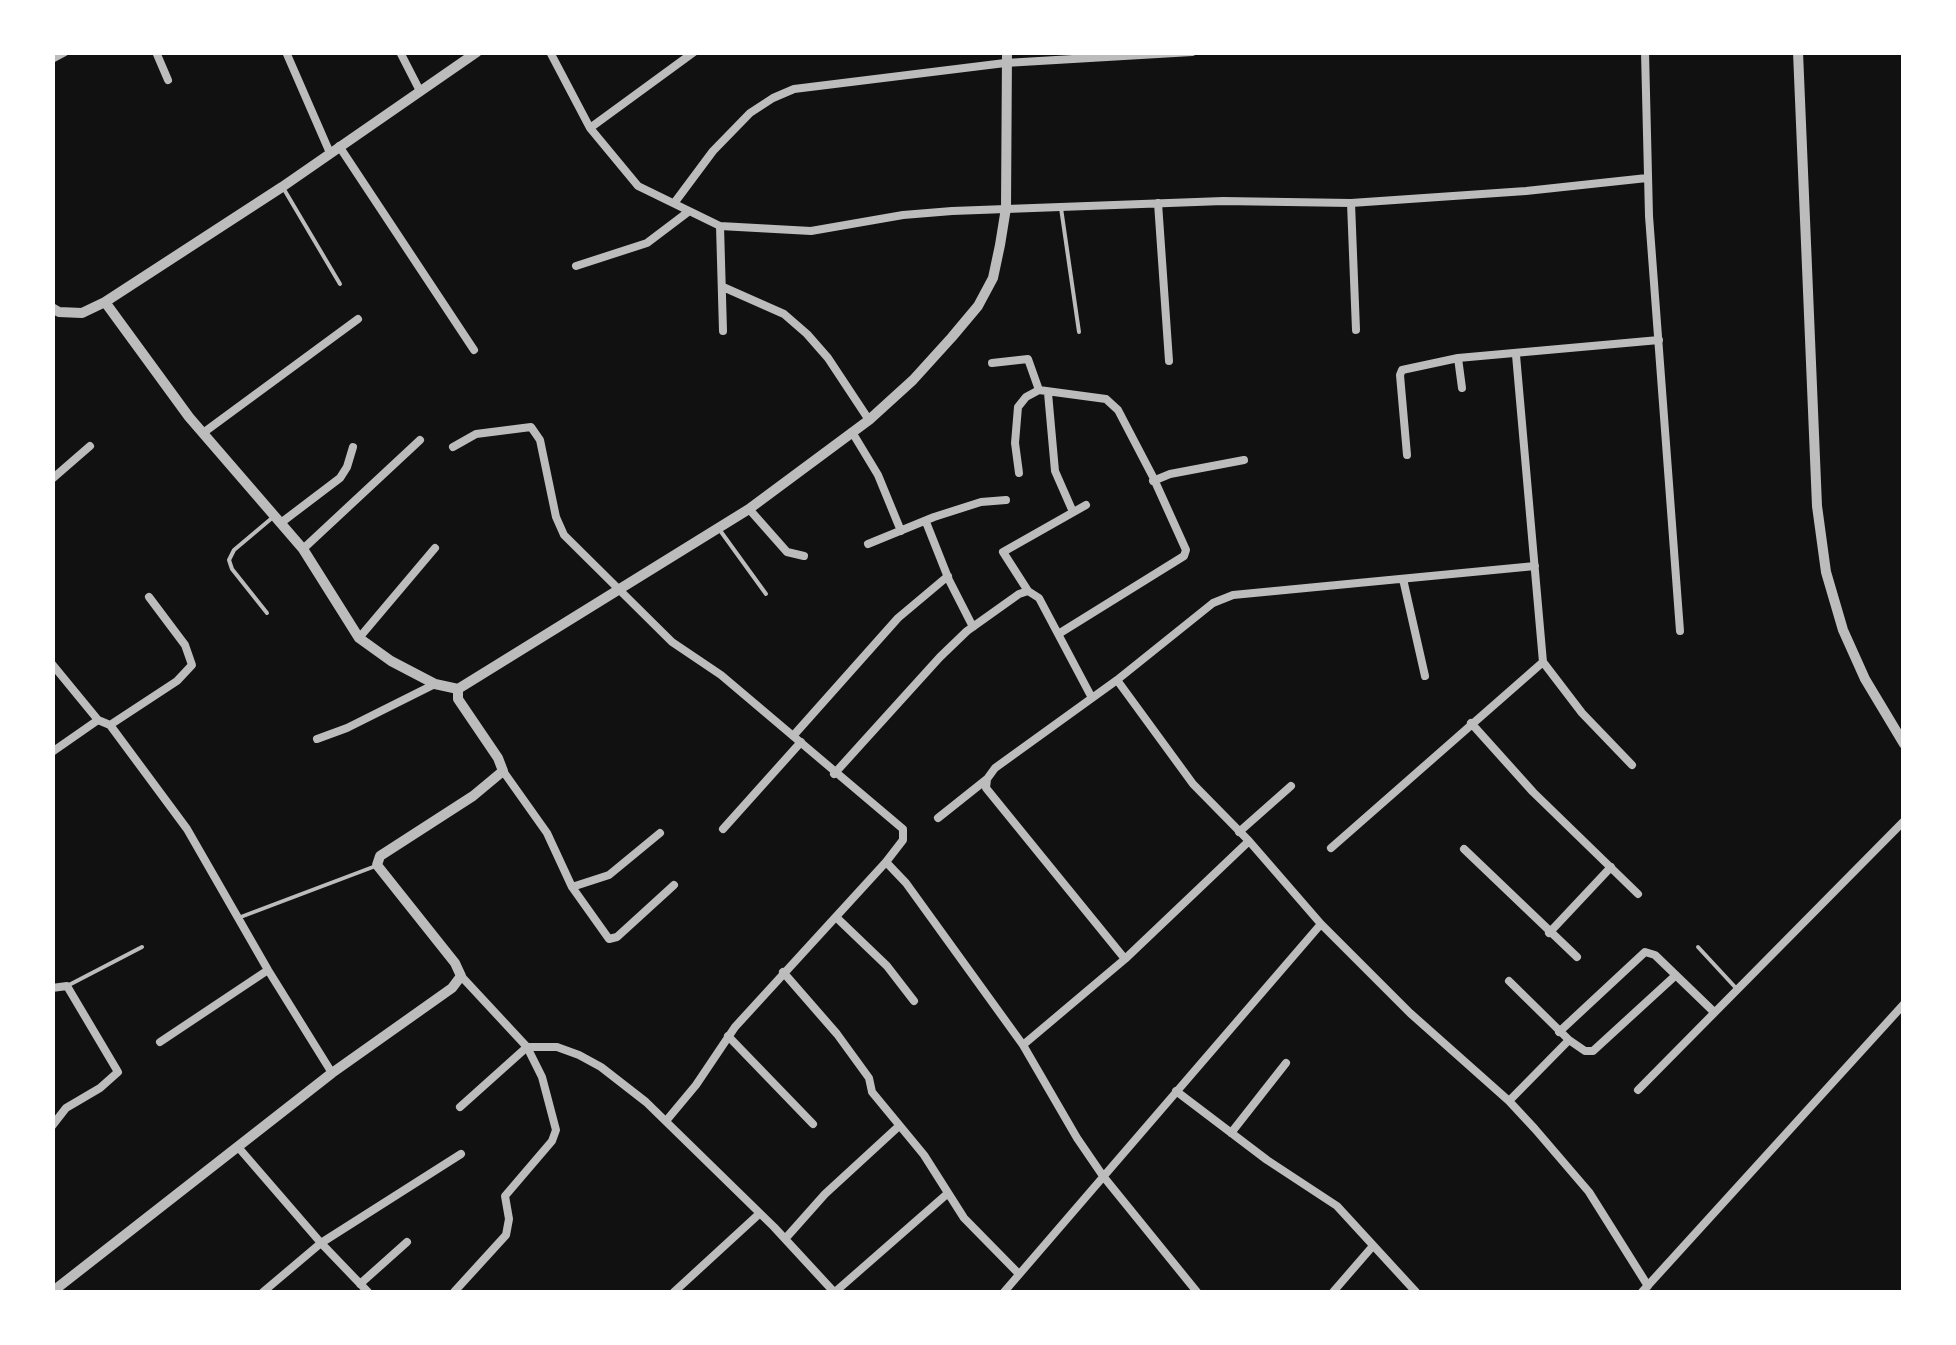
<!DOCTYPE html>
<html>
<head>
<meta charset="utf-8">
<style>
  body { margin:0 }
  #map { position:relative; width:1956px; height:1345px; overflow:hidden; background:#111; font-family:Raleway,sans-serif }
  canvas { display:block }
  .frame { position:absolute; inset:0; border:55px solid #fff; pointer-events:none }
</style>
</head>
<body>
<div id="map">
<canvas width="1956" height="1345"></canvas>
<div class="frame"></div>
</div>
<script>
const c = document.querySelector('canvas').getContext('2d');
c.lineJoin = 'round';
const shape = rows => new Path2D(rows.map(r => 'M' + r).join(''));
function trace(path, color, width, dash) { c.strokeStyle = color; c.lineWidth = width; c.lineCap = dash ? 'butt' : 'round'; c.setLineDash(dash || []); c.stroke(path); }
trace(shape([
  [285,191,340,284],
  [1061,208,1079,332],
  [719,529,766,594],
  [267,613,232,569,229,560,234,550,272,518],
  [238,918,373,867],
  [1698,947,1735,987],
  [67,986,142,947]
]), '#bcbcbc', 4);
trace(shape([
  [156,52,168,80],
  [286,52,330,153],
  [400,52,420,91],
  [550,52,590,128,638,186,720,226,811,231,903,215,952,211,1223,201,1351,203,1526,191,1647,178],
  [1645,52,1649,216,1680,631],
  [52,59,65,52],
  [590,128,694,52],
  [339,146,474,350],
  [675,202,713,151,750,113,773,98,794,89,1005,63,1192,52],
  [1158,203,1169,361],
  [1351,203,1356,330],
  [720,226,723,331],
  [576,266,647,243,688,212],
  [723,287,784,314,807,334,828,358,869,420],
  [1458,358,1462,388],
  [992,363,1028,359,1039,390],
  [1048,393,1055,471,1073,512],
  [852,432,878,475,901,531],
  [203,433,358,319],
  [453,447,476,434,531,427,540,440,556,517,564,535,672,642,721,675,903,829,903,840,886,862,735,1027,696,1085,666,1121],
  [1407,455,1400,375,1402,370,1458,358,1659,340],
  [1019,473,1015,443,1018,407,1026,397,1039,390,1106,399,1118,410,1153,477,1186,550,1184,556,1060,633],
  [52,479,90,446],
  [1153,481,1170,474,1244,460],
  [1086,505,1003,552,1028,591,1039,598,1092,698],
  [749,509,787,552,804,556],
  [282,522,340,478,347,467,353,447],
  [926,522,949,580,973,627],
  [868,544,934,517,981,502,1006,500],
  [303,549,420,440],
  [1403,579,1425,676],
  [359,638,435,548],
  [1543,662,1582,713,1632,765],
  [52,664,98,720,110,725,187,829,268,970,332,1073],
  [1117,680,1193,784,1249,841,1321,924,1410,1013,1509,1101,1535,1129,1589,1192,1648,1286],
  [1471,723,1533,792,1638,894],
  [110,725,177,681,192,665,185,645,149,597],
  [793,736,898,618,948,576],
  [317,739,347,728,435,684],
  [52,752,98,720],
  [503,771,547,833,572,887,609,939,617,937,674,885],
  [834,774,940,657,967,631,1019,594,1028,591],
  [938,818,987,779],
  [723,829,801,742],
  [1239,832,1291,786],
  [1331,848,1543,662,1516,355],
  [1464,849,1577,957],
  [886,862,906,883,1023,1045,1077,1138,1103,1176,1197,1292],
  [572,887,609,875,660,833],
  [837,918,887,966,914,1001],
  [1549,933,1611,867],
  [1125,959,986,788,987,779,995,768,1117,680,1213,603,1233,595,1535,566],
  [783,972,837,1034,869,1078,872,1092,924,1155,964,1218,1019,1274],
  [52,988,67,986,118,1072,100,1088,66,1108,52,1126],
  [1559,1032,1645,952,1655,955,1714,1012],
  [728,1036,813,1124],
  [1569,1040,1585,1051,1593,1051,1676,975],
  [160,1042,268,970],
  [1023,1045,1125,959,1249,841],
  [1638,1090,1904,821],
  [1176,1091,1267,1160,1337,1206,1416,1292],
  [1509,1101,1569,1040,1509,981],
  [460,1107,527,1047,557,1047,579,1055,601,1067,646,1102,774,1227,834,1292],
  [1231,1133,1286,1063],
  [238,1147,321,1243,263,1292],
  [785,1239,825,1194,899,1126],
  [360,1284,407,1242],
  [368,1292,321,1243,461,1154],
  [454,1292,506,1235,509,1219,505,1196,552,1141,556,1130,542,1077,527,1047,461,976],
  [674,1292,759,1214],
  [835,1292,947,1194],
  [1004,1292,1321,924],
  [1333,1292,1372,1247],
  [1642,1292,1904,1004]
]), '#bcbcbc', 8);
trace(shape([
  [1798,52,1817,506,1826,572,1843,630,1865,679,1904,744],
  [105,302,282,187,477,52],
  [52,308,59,312,82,313,105,302,189,417,303,549,359,638,391,661,435,684,458,689,749,509,869,420,913,380,952,337,978,306,993,278,1000,245,1006,208,1007,52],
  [52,1292,332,1073,452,988,461,976,455,963,377,865,380,856,473,796,503,771,498,758,458,699,458,689]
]), '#bcbcbc', 10);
</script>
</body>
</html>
